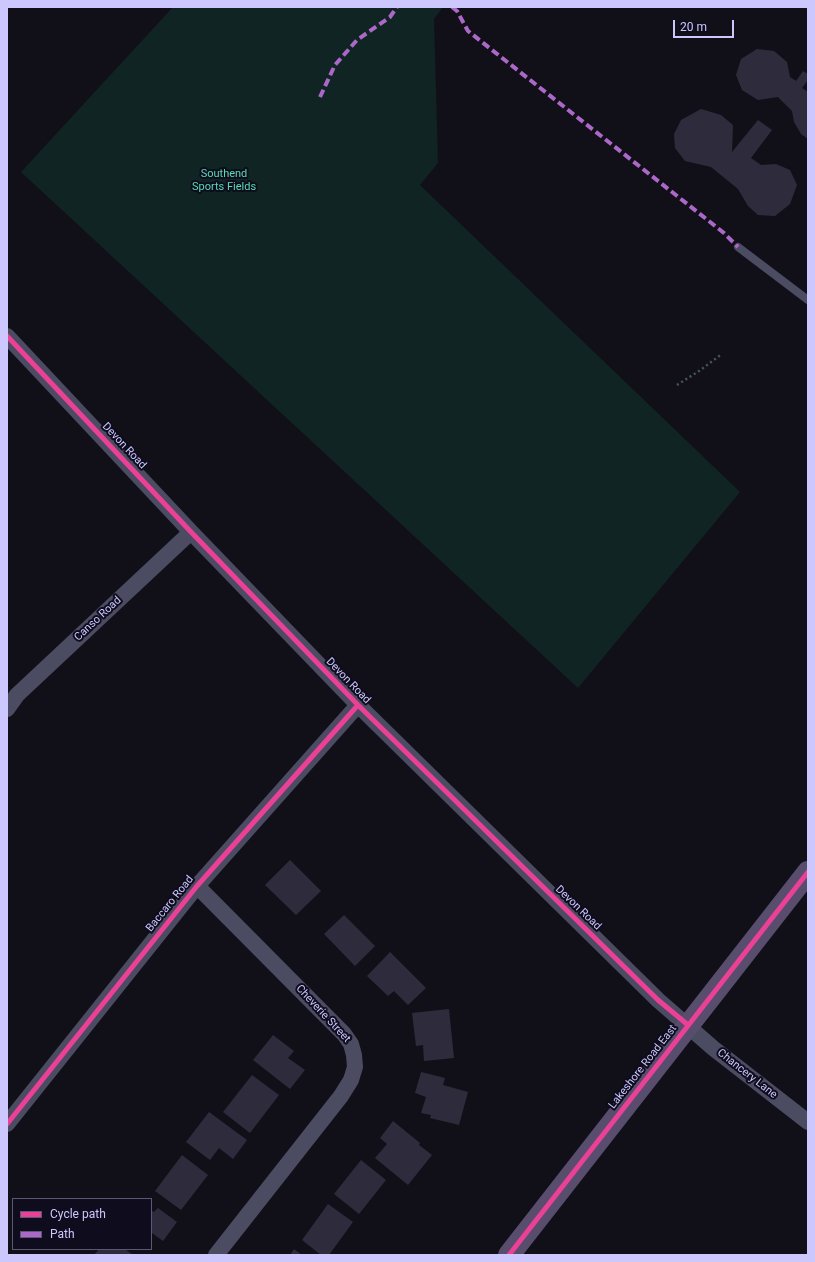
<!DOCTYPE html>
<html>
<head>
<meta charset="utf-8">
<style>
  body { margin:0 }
  #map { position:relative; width:815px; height:1262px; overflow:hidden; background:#111019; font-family:Roboto,sans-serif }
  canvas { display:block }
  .frame { position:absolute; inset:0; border:8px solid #ccc8fe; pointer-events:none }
  .legend { position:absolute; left:12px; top:1198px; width:140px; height:52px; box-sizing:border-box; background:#0e0c1d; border:1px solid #5a5777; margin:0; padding:5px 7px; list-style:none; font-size:12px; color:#ccc8fe }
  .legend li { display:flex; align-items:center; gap:8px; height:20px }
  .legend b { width:20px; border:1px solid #5a5777 }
  .scale { position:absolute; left:673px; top:20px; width:61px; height:18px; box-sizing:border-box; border:2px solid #ccc8fe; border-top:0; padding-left:5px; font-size:12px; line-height:14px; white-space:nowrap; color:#ccc8fe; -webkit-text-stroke:3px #0e0c1d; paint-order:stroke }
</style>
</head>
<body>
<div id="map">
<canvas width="815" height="1262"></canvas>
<div class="frame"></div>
<ul class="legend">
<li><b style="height:5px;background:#ea4096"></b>Cycle path</li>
<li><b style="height:5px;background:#ac68c9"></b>Path</li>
</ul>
<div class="scale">20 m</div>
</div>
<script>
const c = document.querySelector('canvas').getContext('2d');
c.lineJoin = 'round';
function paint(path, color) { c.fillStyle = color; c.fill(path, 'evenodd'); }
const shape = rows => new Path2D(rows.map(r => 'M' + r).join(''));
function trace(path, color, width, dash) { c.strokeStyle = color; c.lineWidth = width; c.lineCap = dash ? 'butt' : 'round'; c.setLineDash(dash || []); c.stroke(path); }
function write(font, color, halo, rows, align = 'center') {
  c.font = font + ' Roboto,sans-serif'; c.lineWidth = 4; c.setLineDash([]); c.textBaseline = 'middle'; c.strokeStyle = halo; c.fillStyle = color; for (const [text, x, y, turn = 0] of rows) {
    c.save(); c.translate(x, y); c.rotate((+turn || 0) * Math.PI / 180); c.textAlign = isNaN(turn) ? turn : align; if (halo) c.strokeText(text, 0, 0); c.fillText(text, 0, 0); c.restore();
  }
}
paint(shape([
  [173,7,443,7,434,19,438,163,420,185,740,492,578,688,21,172]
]), '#0f2423');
paint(shape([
  [757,49,774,51,787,62,790,77,796,81,803,71,808,74,808,80,802,88,808,92,808,139,801,134,794,122,792,111,778,97,758,100,742,90,736,75,741,59],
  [701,109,721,115,733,125,732,152,758,120,772,130,751,158,761,165,776,164,790,170,797,185,790,204,775,216,758,215,748,206,738,189,711,167,685,161,675,148,674,134,681,120],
  [290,860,321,891,296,915,265,885],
  [344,915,375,946,355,966,324,934],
  [390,952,426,988,408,1005,394,991,388,996,367,976],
  [449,1009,454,1058,424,1061,423,1045,416,1046,412,1013],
  [273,1035,294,1051,288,1058,305,1070,290,1089,253,1060],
  [421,1072,445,1078,443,1085,468,1092,459,1125,430,1118,431,1115,421,1113,426,1097,415,1093],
  [252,1075,279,1095,250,1133,223,1112],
  [209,1112,247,1140,233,1159,219,1148,210,1160,186,1142],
  [393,1121,420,1143,419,1145,432,1155,408,1185,375,1158,387,1144,380,1138],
  [182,1155,208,1175,181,1210,155,1191],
  [361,1160,386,1180,359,1214,334,1194],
  [328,1204,353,1222,329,1255,321,1255,302,1240],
  [158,1208,177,1222,163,1241,152,1233,151,1234,151,1210,154,1212],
  [99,1249,125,1249,133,1255,94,1255],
  [294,1249,302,1255,290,1255]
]), '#2e2c3c');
trace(shape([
  [677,385,699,371,722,354]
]), '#465560', 2.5, [2, 3]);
trace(shape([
  [738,247,808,300]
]), '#4b4b62', 8);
trace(shape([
  [7,336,191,532,358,705,658,1000,713,1048,808,1122],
  [7,709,17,695,191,532],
  [197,886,344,1034,351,1044,354,1055,355,1067,351,1080,341,1096,216,1255],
  [7,1124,197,886,358,705]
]), '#4b4b62', 16);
trace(shape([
  [509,1255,808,872]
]), '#584d6c', 22);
trace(shape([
  [452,7,457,11,468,31,724,233,738,247],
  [320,97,335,65,357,40,390,17,397,7]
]), '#ac68c9', 4, [8, 4]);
trace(shape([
  [7,336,191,532,358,705,658,1000,688,1025],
  [7,1124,197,886,358,705],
  [509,1255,808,872]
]), '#ea4096', 5);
write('11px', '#57dcb5', '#0e0c1d', [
  ["Southend",224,174],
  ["Sports Fields",224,187]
]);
write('11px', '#ccc8fe', '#0e0c1d', [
  ["Devon Road",124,446,47],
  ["Canso Road",98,619,-43],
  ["Devon Road",348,681,46],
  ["Baccaro Road",170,904,-51],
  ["Devon Road",578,908,44],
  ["Cheverie Street",323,1014,47],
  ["Lakeshore Road East",643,1067,-52],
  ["Chancery Lane",747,1074,38]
]);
</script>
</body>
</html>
